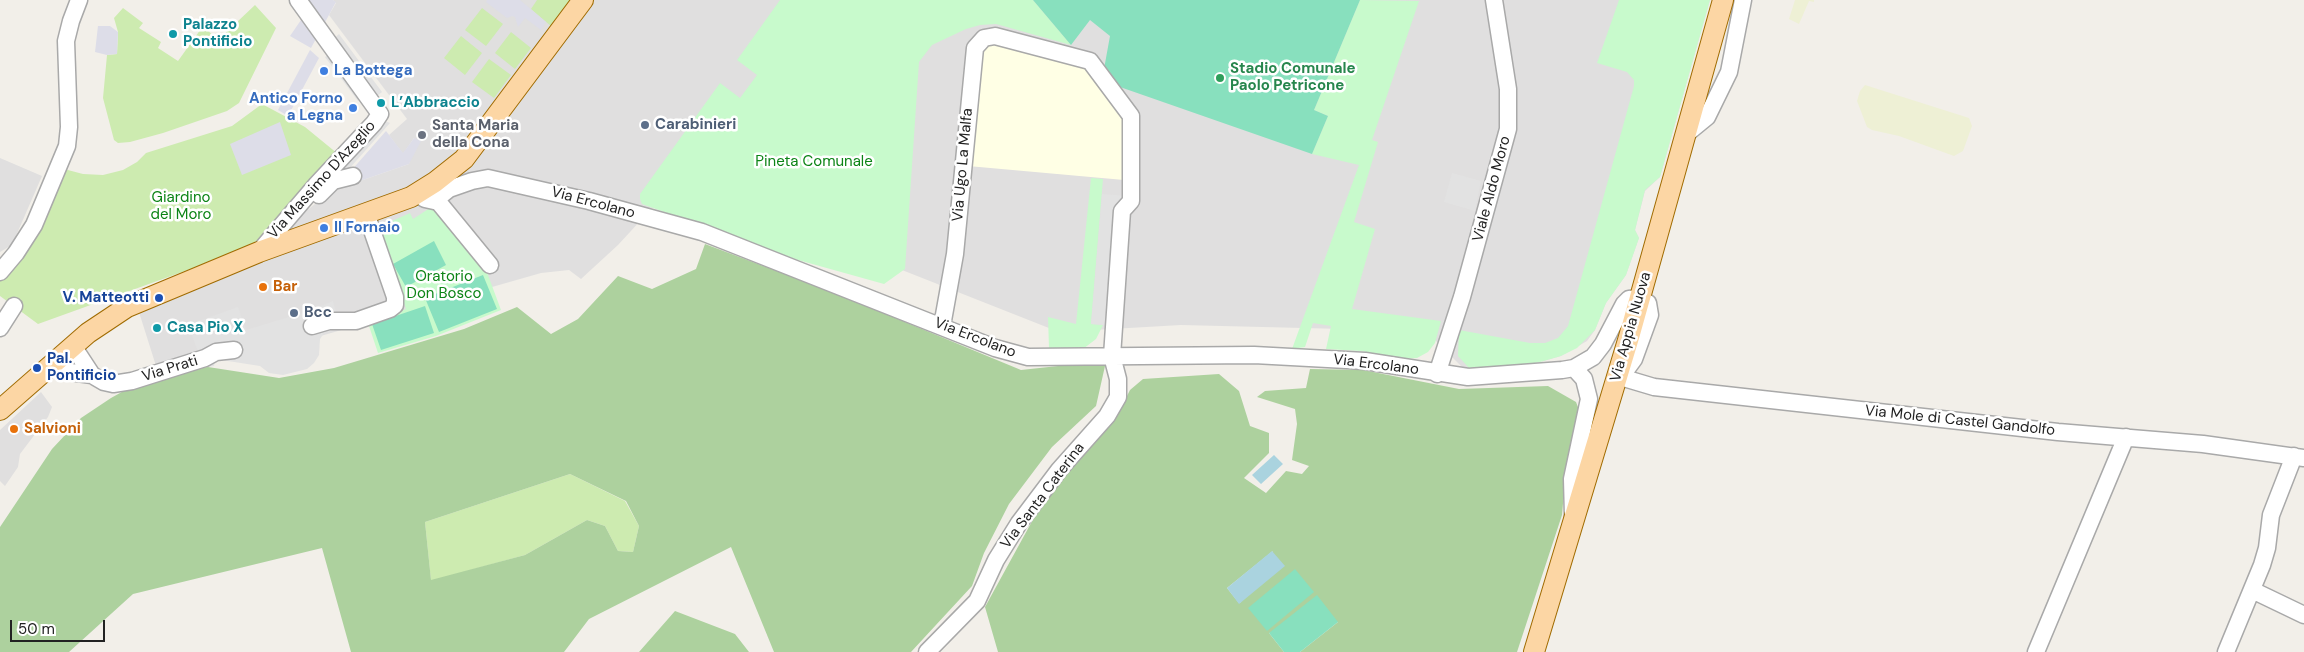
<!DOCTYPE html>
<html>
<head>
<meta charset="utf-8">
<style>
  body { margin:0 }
  #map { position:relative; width:2304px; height:652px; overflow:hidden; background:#f2efe9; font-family:"DM Sans",sans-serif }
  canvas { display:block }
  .scale { position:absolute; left:10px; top:620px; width:95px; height:22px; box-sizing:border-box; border:2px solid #222; border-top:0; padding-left:6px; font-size:15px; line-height:18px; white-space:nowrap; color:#222; -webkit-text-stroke:4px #fff; paint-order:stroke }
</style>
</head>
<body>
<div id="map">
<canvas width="2304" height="652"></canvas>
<div class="scale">50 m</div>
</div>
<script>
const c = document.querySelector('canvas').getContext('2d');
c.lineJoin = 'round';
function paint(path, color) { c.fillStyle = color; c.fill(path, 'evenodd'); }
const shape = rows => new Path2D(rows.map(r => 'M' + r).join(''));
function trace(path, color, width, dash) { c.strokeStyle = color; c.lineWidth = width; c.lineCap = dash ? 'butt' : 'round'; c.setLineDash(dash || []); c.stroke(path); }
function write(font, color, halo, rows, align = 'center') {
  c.font = font + ' "DM Sans",sans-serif'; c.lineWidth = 5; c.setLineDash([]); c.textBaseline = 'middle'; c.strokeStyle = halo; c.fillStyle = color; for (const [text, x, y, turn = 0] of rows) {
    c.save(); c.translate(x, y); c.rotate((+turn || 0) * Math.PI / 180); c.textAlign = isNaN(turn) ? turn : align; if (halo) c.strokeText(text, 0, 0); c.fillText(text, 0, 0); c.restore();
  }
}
paint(shape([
  [333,0,1710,0,1660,177,1645,191,1635,230,1639,238,1626,275,1606,303,1595,330,1587,341,1561,356,1540,362,1469,374,1426,331,1181,325,1059,332,750,210,654,206,618,245,581,279,569,270,541,273,317,337,157,369,138,309,285,228,331,191,409,164,414,138,403,154,389,135,407,119,329,15,336,3],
  [0,158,42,176,12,245,0,252],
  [41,392,52,407,48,417,20,454,18,467,5,486,0,481,0,430]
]), '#e0dfdf');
paint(shape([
  [986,42,1085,66,1125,119,1124,180,968,166,971,161,974,148,969,141,977,54]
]), '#ffffe5');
paint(shape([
  [1795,0,1814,0,1814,2,1809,1,1799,24,1789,19],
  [1865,85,1969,118,1972,126,1963,151,1954,156,1899,136,1872,130,1867,127,1857,101,1860,91]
]), '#eef0d5');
paint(shape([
  [537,0,571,0,552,27,531,9],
  [255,5,276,28,239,103,227,111,163,133,130,142,118,143,114,140,103,98,107,55,117,54,118,32,114,18,123,8,143,23,139,28,161,42,158,48,178,61,203,26,218,40],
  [482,8,503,24,486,46,465,30],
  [511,32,531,48,515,69,495,53],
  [461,36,482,53,465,75,444,58],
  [489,59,511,75,494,98,472,82],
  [262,104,305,127,338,154,257,245,38,324,0,296,0,278,4,279,14,267,64,169,83,174,103,175,123,170,137,162,146,153,232,126],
  [570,474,625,501,639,526,633,552,618,551,605,526,587,520,525,555,431,581,425,522]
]), '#cdebb0');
paint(shape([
  [705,244,835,293,1021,370,1058,366,1105,366,1096,406,1052,447,1009,504,984,553,972,586,911,652,774,652,731,547,589,619,564,652,351,652,322,548,133,594,69,652,0,652,0,527,52,449,81,418,111,398,138,383,168,371,208,367,279,378,334,368,464,329,517,307,551,334,578,319,618,276,652,289,696,269],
  [570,474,626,501,639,526,633,552,618,551,605,526,587,520,525,555,431,580,425,522],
  [1310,369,1363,370,1459,389,1548,386,1576,402,1581,415,1566,469,1562,515,1517,652,1300,652,1338,622,1269,633,1284,652,998,652,985,607,1047,494,1118,414,1130,390,1143,379,1219,374,1239,391,1250,426,1269,433,1269,453,1244,478,1266,493,1286,471,1302,474,1309,466,1292,460,1297,424,1295,409,1257,397,1265,391,1306,388],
  [1273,551,1240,603,1239,603,1227,588],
  [675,611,735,634,749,652,639,652]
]), '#add19e');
paint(shape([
  [780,0,1033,0,1071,45,996,24,980,25,966,29,932,45,919,62,905,269,884,284,798,260,642,204,640,199,640,194,720,83,740,98,757,75,737,60],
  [1360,0,1419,1,1372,140,1378,142,1354,222,1375,229,1352,309,1441,321,1435,343,1428,352,1417,358,1404,359,1361,351,1326,349,1331,326,1313,323,1305,347,1292,349,1359,165,1312,154,1328,116,1314,110],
  [1619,0,1710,0,1660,177,1645,190,1635,230,1639,238,1626,275,1606,303,1595,330,1577,348,1561,356,1540,362,1469,374,1469,368,1458,356,1459,330,1530,343,1545,343,1558,338,1568,326,1634,86,1634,80,1627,72,1597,63],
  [1091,178,1103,179,1091,324,1103,325,1096,339,1083,349,1049,348,1048,317,1076,324],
  [436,204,485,267,501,310,436,336,378,353,368,323,406,309,380,235,383,225,410,213,413,219]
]), '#c8facc');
paint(shape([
  [1033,0,1360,0,1314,110,1328,116,1312,154,1120,87,1104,69,1110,36,1090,20,1071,45],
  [434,241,446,265,406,287,393,264],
  [483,275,497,309,439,332,425,298],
  [425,306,434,333,381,350,372,324],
  [1295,569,1314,592,1267,631,1248,608],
  [1317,595,1338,622,1300,652,1284,652,1269,633]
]), '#88e0be');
paint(shape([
  [339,34,382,92,371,101,367,96,358,101,325,57,335,50,330,42],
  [377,118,390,123,348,170,331,169],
  [1452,173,1481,181,1475,211,1444,202],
  [1102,194,1128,196,1117,326,1091,324],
  [333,301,340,327,324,333,320,339,319,355,314,363,307,369,283,375,269,373,260,366,215,359,214,366,208,367,205,358,201,360,188,325,238,307,246,330,309,311]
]), '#e2e2e2');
paint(shape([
  [298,0,333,0,336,2,311,48,290,36,301,20],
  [487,0,520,0,546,22,541,30,525,18,518,27,515,17,512,16,507,18,486,2],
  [98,26,110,26,118,32,117,54,107,55,95,52],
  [310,50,319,58,288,116,278,110],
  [280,122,291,155,242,175,230,144],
  [386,131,403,153,414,138,421,141,409,164,357,182,350,172]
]), '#dddde8');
paint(shape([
  [1274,455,1283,464,1261,484,1252,475],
  [1272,551,1285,566,1239,604,1227,588]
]), '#aad3df');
const minor = shape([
  [1685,135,1707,117,1729,72,1743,0],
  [417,194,425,199,434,201,449,189,472,181,488,178,589,201,702,232,995,348,1028,357,1254,355,1365,361,1468,377,1562,370,1574,368,1593,357,1603,344,1624,304,1629,299,1639,298,1648,303,1650,315,1634,359,1626,370,1617,376],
  [319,195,333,181,353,176],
  [436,199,490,265],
  [259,252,317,184,374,123,380,114,298,0],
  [0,272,16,253,34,225,67,146,69,127,66,41,71,21,79,0],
  [312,326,329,321,356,321,390,309,395,305,395,297,366,213],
  [0,328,14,306],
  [73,346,92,375,104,382,113,384,132,381,205,358,216,352,234,350],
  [54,363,70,372,92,375],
  [1437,374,1462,297,1508,129,1508,89,1494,0],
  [1617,376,1654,387,2058,432,2203,444,2304,458],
  [1573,516,1572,479,1589,399,1584,379,1574,368],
  [2252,590,2304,615],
  [927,652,977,601,996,560,1019,523,1059,470,1107,416,1118,397,1118,379,1112,356,1122,211,1131,201,1131,116,1090,61,995,36,984,38,975,48,955,254,942,326],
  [2036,652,2126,437],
  [2226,652,2262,565,2267,548,2271,515,2294,456]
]);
const major = shape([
  [0,410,88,333,127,307,259,252,411,197,435,182,464,159,583,0],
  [1534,652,1629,337,1723,0]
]);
trace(minor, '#a9a9a9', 19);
trace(major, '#a06b00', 22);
trace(minor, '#fff', 16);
trace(major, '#fcd6a4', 20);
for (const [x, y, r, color] of [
  [173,34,5,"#0f9aa8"],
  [324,71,5,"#3f7fe0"],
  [1220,78,5,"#2e9e5b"],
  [381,103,5,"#0f9aa8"],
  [353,108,5,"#3f7fe0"],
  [645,125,5,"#5c6f8a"],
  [422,135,5,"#6b7280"],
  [324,228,5,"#3f7fe0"],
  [263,287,5,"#e8710a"],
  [159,298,5,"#1a4fb4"],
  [294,313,5,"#5c6f8a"],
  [157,328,5,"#0f9aa8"],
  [37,368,5,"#1a4fb4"],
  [14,429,5,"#e8710a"]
]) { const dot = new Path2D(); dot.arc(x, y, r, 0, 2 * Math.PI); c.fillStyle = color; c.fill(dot); trace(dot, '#fff', 2); }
write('bold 15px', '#0d838f', '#fff', [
  ["Palazzo",183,25],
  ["Pontificio",183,42],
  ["L’Abbraccio",391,103],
  ["Casa Pio X",167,328]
], 'left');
write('bold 15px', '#27864d', '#fff', [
  ["Stadio Comunale",1230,69],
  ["Paolo Petricone",1230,86]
], 'left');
write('bold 15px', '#366cbe', '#fff', [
  ["La Bottega",334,71],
  ["Antico Forno",343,99,"right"],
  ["a Legna",343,116,"right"],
  ["Il Fornaio",334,228]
], 'left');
write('bold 15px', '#4e5e75', '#fff', [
  ["Carabinieri",655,125],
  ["Bcc",304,313]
], 'left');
write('bold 15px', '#5b616d', '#fff', [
  ["Santa Maria",432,126],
  ["della Cona",432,143]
], 'left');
write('15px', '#0c8416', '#fff', [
  ["Pineta Comunale",814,162],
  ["Giardino",181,198],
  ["del Moro",181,215],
  ["Oratorio",444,277],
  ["Don Bosco",444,294]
]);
write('15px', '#222', '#fff', [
  ["Via Ugo La Malfa",963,165,-85],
  ["Via Massimo D'Azeglio",322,180,-48],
  ["Viale Aldo Moro",1492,189,-75],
  ["Via Ercolano",593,203,15],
  ["Via Appia Nuova",1631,327,-74],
  ["Via Ercolano",975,338,21],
  ["Via Ercolano",1376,365,7],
  ["Via Prati",170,369,-17],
  ["Via Mole di Castel Gandolfo",1960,421,6],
  ["Via Santa Caterina",1043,496,-53]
]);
write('bold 15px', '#c56008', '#fff', [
  ["Bar",273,287],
  ["Salvioni",24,429]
], 'left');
write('bold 15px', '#164399', '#fff', [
  ["V. Matteotti",149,298],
  ["Pal.",47,359,"left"],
  ["Pontificio",47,376,"left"]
], 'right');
</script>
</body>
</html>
